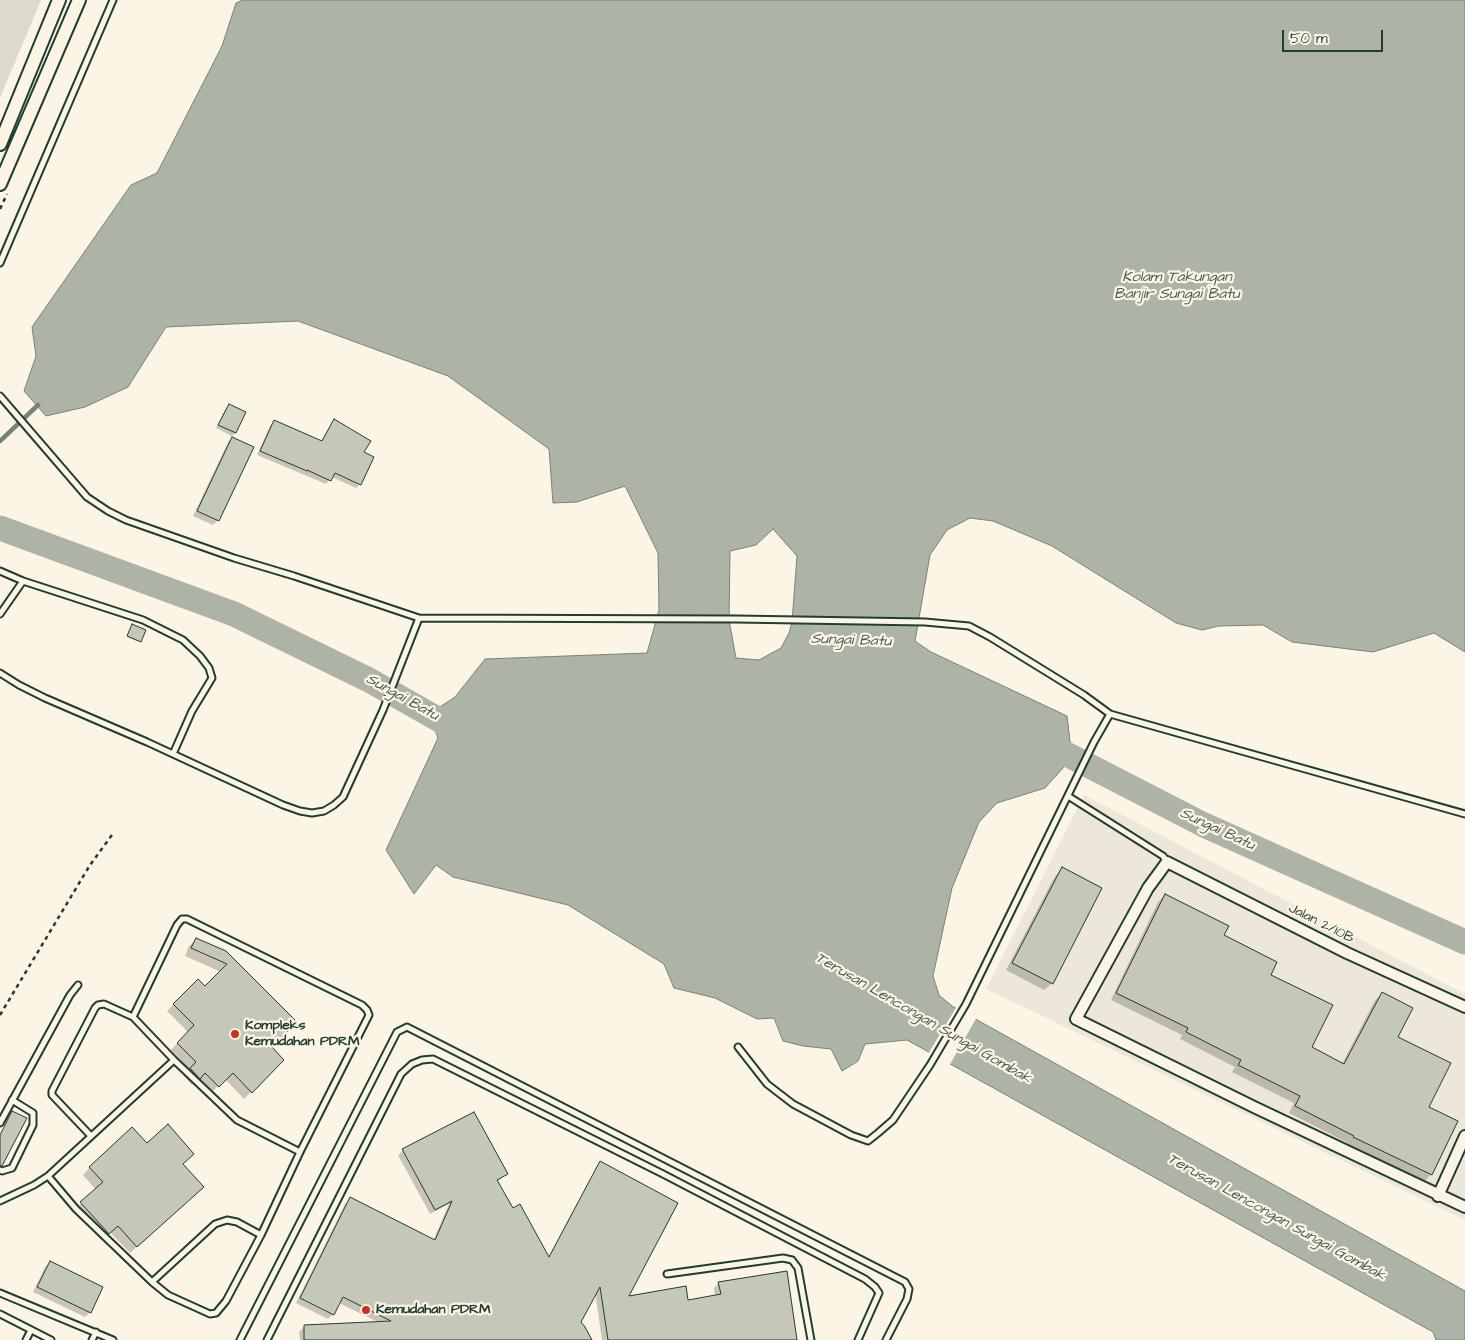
<!DOCTYPE html>
<html>
<head>
<meta charset="utf-8">
<style>
  body { margin:0 }
  #map { position:relative; width:1465px; height:1340px; overflow:hidden; background:#fcf5e5; font-family:"Architects Daughter",sans-serif }
  canvas { display:block }
  .scale { position:absolute; left:1282px; top:30px; width:101px; height:22px; box-sizing:border-box; border:2px solid #1f3d34; border-top:0; padding-left:6px; font-size:15px; line-height:18px; white-space:nowrap; color:#1f3d34; -webkit-text-stroke:4px #fcf5e5; paint-order:stroke }
</style>
</head>
<body>
<div id="map">
<canvas width="1465" height="1340"></canvas>
<div class="scale">50 m</div>
</div>
<script>
const c = document.querySelector('canvas').getContext('2d');
c.lineJoin = 'round';
function paint(path, color) { c.fillStyle = color; c.fill(path, 'evenodd'); }
const shape = rows => new Path2D(rows.map(r => 'M' + r).join(''));
function trace(path, color, width, dash) { c.strokeStyle = color; c.lineWidth = width; c.lineCap = dash ? 'butt' : 'round'; c.setLineDash(dash || []); c.stroke(path); }
function write(font, color, halo, rows, align = 'center') {
  c.font = font + ' "Architects Daughter",sans-serif'; c.lineWidth = 4.5; c.setLineDash([]); c.textBaseline = 'middle'; c.strokeStyle = halo; c.fillStyle = color; for (const [text, x, y, turn = 0] of rows) {
    c.save(); c.translate(x, y); c.rotate((+turn || 0) * Math.PI / 180); c.textAlign = isNaN(turn) ? turn : align; if (halo) c.strokeText(text, 0, 0); c.fillText(text, 0, 0); c.restore();
  }
}
paint(shape([
  [1084,795,1465,994,1465,1220,986,989]
]), '#ece7d8');
paint(shape([
  [0,0,41,0,0,98]
]), '#dcdacc');
const water = shape([
  [243,0,1465,0,1465,652,1434,633,1373,652,1292,642,1263,625,1219,626,1202,630,1176,623,1052,546,993,521,970,518,947,530,930,555,915,641,931,652,1067,716,1072,758,1045,788,997,803,979,822,952,888,933,976,939,995,952,1006,1465,1291,1465,1340,1436,1340,1433,1332,907,1040,865,1044,858,1061,842,1071,831,1049,803,1046,783,1041,774,1018,757,1019,715,998,674,988,664,964,568,905,453,877,436,865,414,894,386,850,438,738,429,714,455,697,485,659,647,653,659,610,658,553,625,486,577,502,553,503,549,449,448,376,298,321,166,327,128,387,85,407,46,416,24,391,36,356,32,327,131,185,157,173,222,46,236,3,243,0],
  [773,529,797,556,792,622,789,633,781,648,759,660,736,658,729,620,730,551,756,545,773,529]
]);
paint(water, '#aeb3a7');
trace(water, '#758479', 1);
paint(shape([
  [957,1006,977,1017,949,1066,928,1054]
]), '#fcf5e5');
paint(shape([
  [229,405,244,412,235,433,232,436,216,428,226,408],
  [334,421,362,452,360,484,356,488,332,477,326,484,257,455,270,426,274,422,320,442],
  [232,438,218,520,213,525,193,516,228,442],
  [132,626,140,641,139,642,127,637],
  [1062,869,1052,983,1044,990,1006,970,1055,876],
  [1165,895,1223,936,1269,975,1310,1048,1342,1064,1375,1000,1382,994,1396,1037,1427,1107,1431,1174,1425,1181,1348,1144,1348,1143,1289,1113,1294,1103,1232,1072,1235,1067,1180,1039,1182,1035,1111,1000,1158,902],
  [196,939,225,952,270,1047,283,1060,244,1099,225,1079,211,1093,198,1079,192,1085,184,1076,190,1070,171,1050,188,1032,167,1011,198,980,205,988,221,972,185,956,189,946],
  [146,1144,182,1164,195,1194,130,1253,110,1232,101,1240,74,1210,96,1190,83,1175,90,1167],
  [403,1151,506,1174,497,1182,512,1209,548,1258,596,1168,600,1163,627,1297,687,1302,715,1296,714,1288,719,1283,796,1340,602,1340,595,1292,579,1323,590,1340,300,1340,299,1332,304,1327,380,1323,339,1303,333,1314,328,1319,296,1303,345,1204,350,1199,433,1241,449,1204,430,1214,398,1155],
  [50,1262,90,1312,85,1317,33,1292,45,1267]
]), '#0003');
trace(shape([
  [0,441,38,405]
]), '#758479', 4.5);
trace(shape([
  [0,528,234,614,369,680,443,722,459,714],
  [1043,742,1204,825,1465,942]
]), '#aeb3a7', 25);
const building = shape([
  [229,404,246,412,236,433,218,425,229,404],
  [334,419,371,441,364,452,374,457,361,485,335,473,331,481,307,470,307,471,260,451,274,420,322,441,334,419],
  [232,437,254,447,219,521,197,511,232,437],
  [132,624,146,630,141,642,127,636,132,624],
  [1062,867,1102,888,1053,984,1012,963,1062,867],
  [1165,894,1229,926,1224,935,1277,962,1271,975,1333,1005,1312,1047,1344,1064,1382,992,1413,1008,1398,1037,1451,1063,1429,1107,1458,1121,1432,1175,1353,1137,1354,1136,1295,1106,1300,1096,1238,1065,1241,1060,1186,1032,1188,1028,1116,993,1165,894],
  [196,938,226,951,297,1022,272,1047,284,1060,252,1093,233,1073,219,1087,205,1073,200,1079,190,1068,196,1062,177,1043,194,1025,173,1004,198,979,205,986,227,964,191,948,196,938],
  [12,1111,27,1118,2,1166,0,1166,0,1135,12,1111],
  [474,1112,508,1174,497,1180,513,1208,520,1204,549,1257,600,1161,678,1203,629,1296,686,1286,688,1300,721,1294,718,1282,787,1271,797,1340,608,1340,600,1287,581,1322,585,1327,592,1340,304,1340,304,1325,391,1321,343,1297,334,1315,300,1298,350,1197,435,1240,452,1201,435,1210,402,1149,474,1112],
  [168,1124,194,1154,183,1164,204,1187,137,1247,118,1226,109,1234,80,1202,103,1182,89,1167,132,1127,147,1143,168,1124],
  [50,1261,103,1287,91,1313,37,1287,50,1261]
]);
paint(building, '#c5c7b9');
trace(building, '#1f3d34', 1);
const service = shape([
  [0,263,113,0],
  [0,396,87,497,108,511,126,520,234,558,294,576,419,618,736,619,925,622,969,626,990,637,1084,695,1110,714,1465,814],
  [0,571,23,581,143,620,183,640,200,656,209,668,212,678,192,711,173,754],
  [0,614,23,581],
  [0,673,19,685,45,698,147,742,283,805,300,811,312,813,324,811,334,805,343,797,383,710,419,618],
  [1068,796,1163,856,1167,862],
  [133,1017,177,925,182,919,187,919,362,1005,367,1010,369,1015,300,1152,261,1235,226,1301,216,1313,210,1314,168,1295,152,1282,76,1209,48,1176,174,1060],
  [738,1047,767,1084,793,1104,851,1135,868,1141,878,1133,893,1120,930,1065,966,1004,1094,742,1110,714],
  [0,1123,70,995,78,985],
  [91,1136,52,1095,52,1091,95,1008,98,1005,104,1004,133,1017,174,1060,237,1120,300,1152],
  [0,1170,2,1171,12,1168,33,1125,33,1113,12,1100],
  [0,1201,34,1185,48,1176],
  [667,1274,783,1258,792,1260,798,1268,811,1340],
  [152,1282,215,1224,227,1220,237,1222,261,1235],
  [0,1293,113,1340],
  [0,1314,51,1340],
  [26,1340,31,1330],
  [92,1340,96,1332],
  [240,1340,397,1032,407,1027,905,1282,909,1289,907,1299,886,1340],
  [267,1340,401,1074,412,1064,422,1060,433,1059,663,1174,865,1279,875,1287,879,1293,858,1340]
]);
const minor = shape([
  [1465,1007,1347,953,1167,862,1148,888,1076,1019,1254,1107,1465,1207],
  [1438,1196,1465,1136]
]);
const tertiary = shape([
  [0,144,59,0],
  [0,184,79,0]
]);
trace(service, '#1f3d34', 9);
trace(minor, '#1f3d34', 14);
trace(tertiary, '#1f3d34', 16);
trace(shape([
  [0,209,7,194],
  [0,1015,90,865,112,835]
]), '#1f3d34', 2.5, [4, 4]);
trace(service, '#fcf5e5', 5);
trace(minor, '#fcf5e5', 10);
trace(tertiary, '#fcf5e5', 12);
for (const [x, y, r, color] of [
  [235,1034,5,"#c8321e"],
  [366,1310,5,"#c8321e"]
]) { const dot = new Path2D(); dot.arc(x, y, r, 0, 2 * Math.PI); c.fillStyle = color; c.fill(dot); trace(dot, '#fcf5e5', 2); }
write('14px', '#1f3d34', '#fcf5e5', [
  ["Jalan 2/10B",1321,924,27]
]);
write('bold 14px', '#1f3d34', '#fcf5e5', [
  ["Kompleks",245,1026],
  ["Kemudahan PDRM",245,1042],
  ["Kemudahan PDRM",376,1310]
], 'left');
write('italic 15px', '#435a51', '#fcf5e5', [
  ["Kolam Takungan",1177,278],
  ["Banjir Sungai Batu",1177,295],
  ["Sungai Batu",851,641,2],
  ["Sungai Batu",402,698,29],
  ["Sungai Batu",1217,830,25],
  ["Terusan Lencongan Sungai Gombak",923,1019,30],
  ["Terusan Lencongan Sungai Gombak",1276,1218,29]
]);
</script>
</body>
</html>
